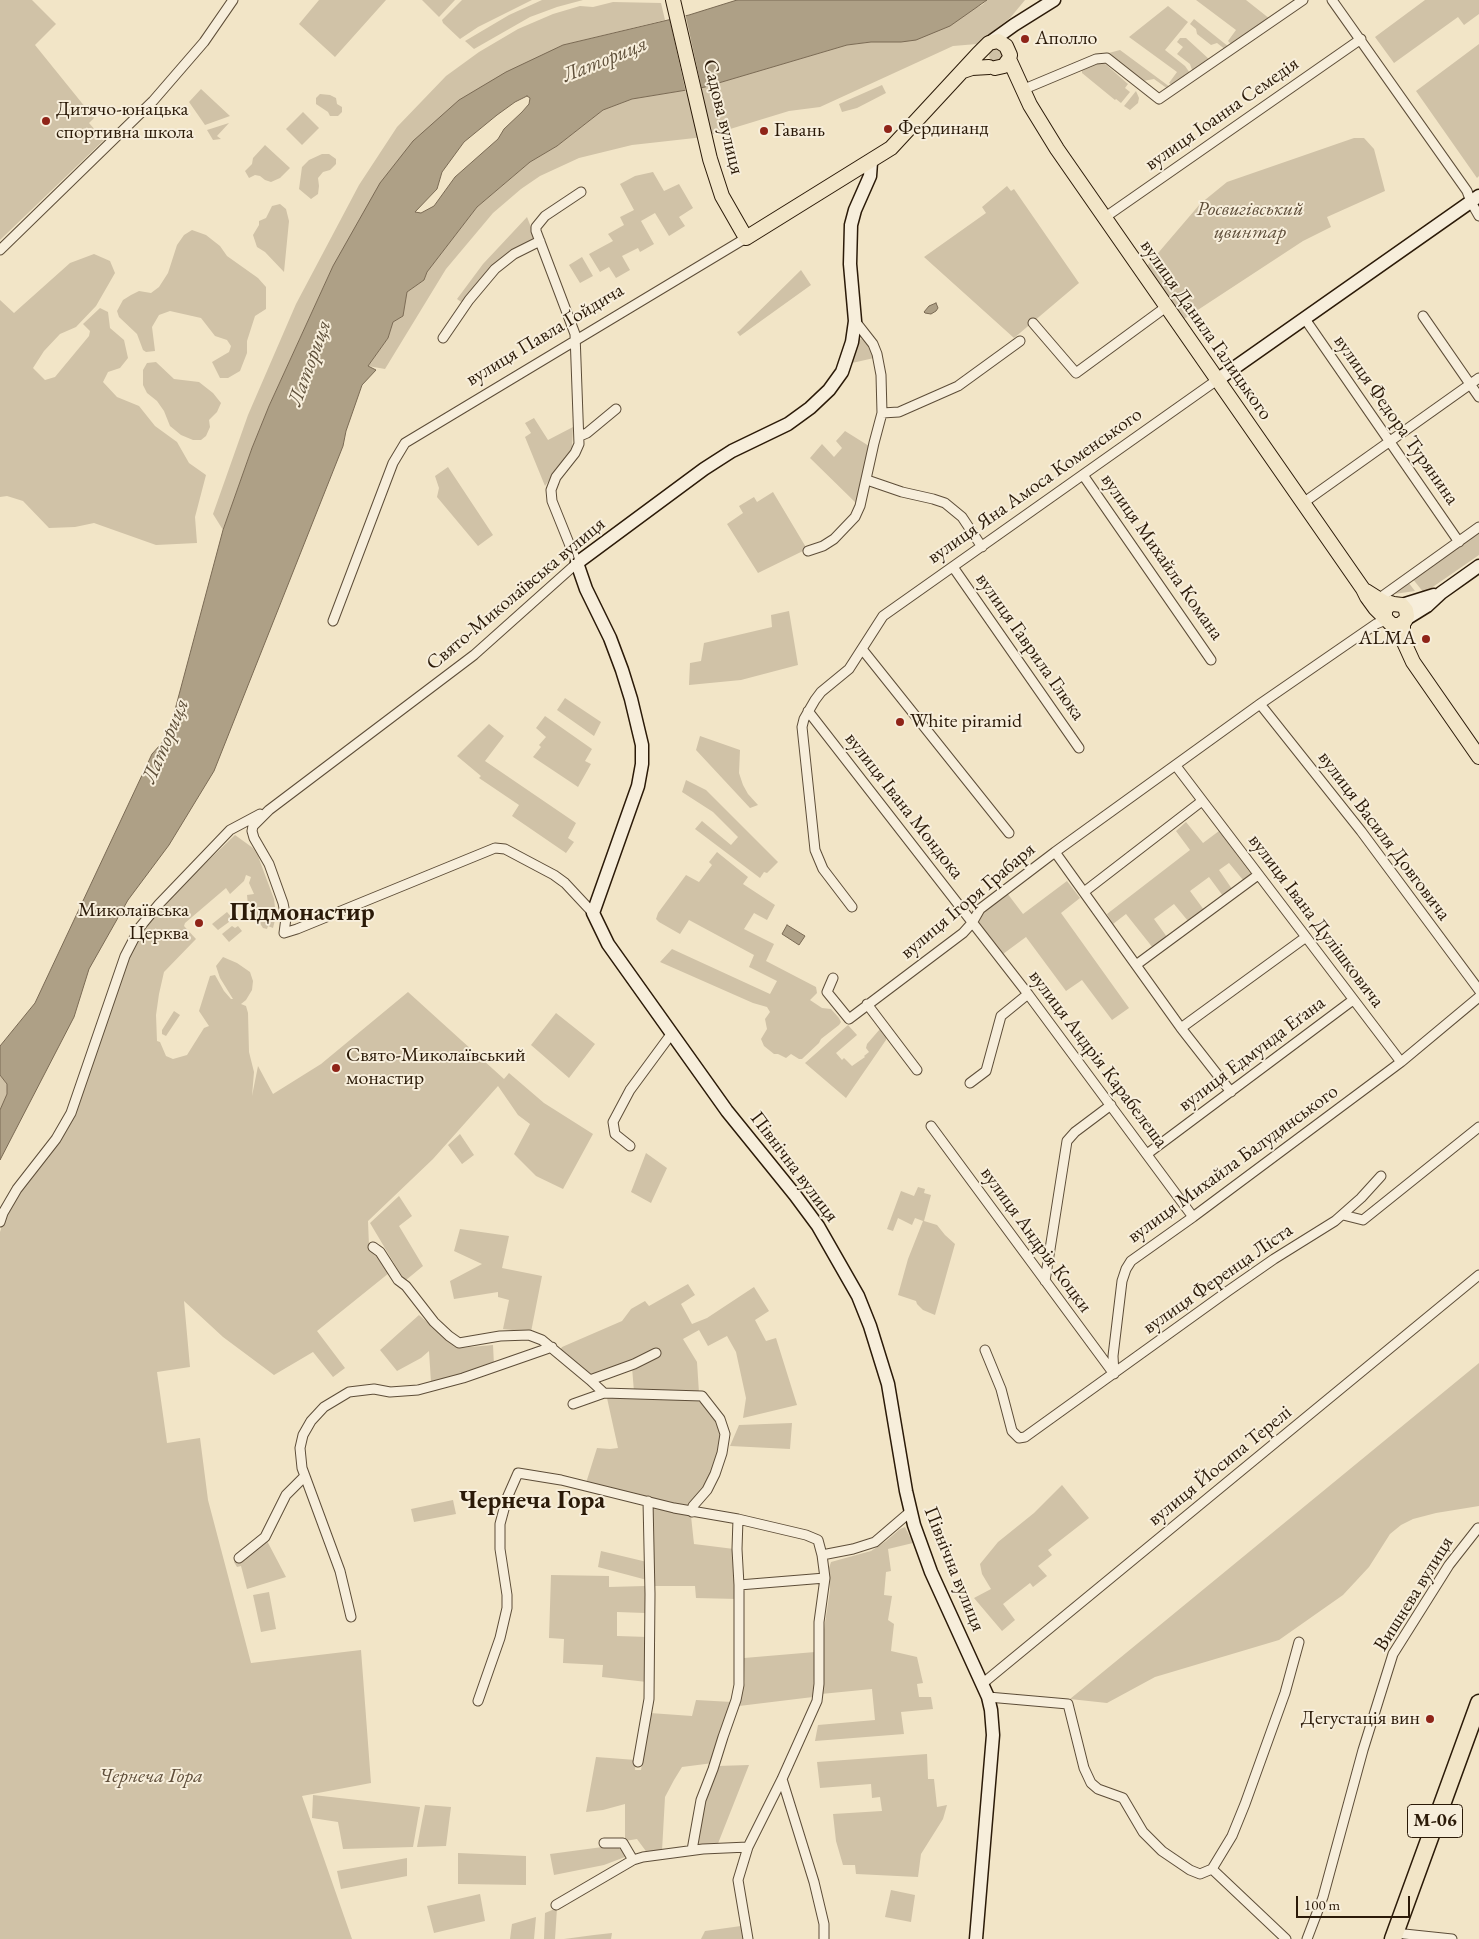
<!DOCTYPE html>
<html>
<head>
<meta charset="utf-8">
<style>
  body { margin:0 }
  #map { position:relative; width:1479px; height:1939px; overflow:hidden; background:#f2e5c7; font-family:"EB Garamond",serif }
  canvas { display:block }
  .scale { position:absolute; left:1296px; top:1896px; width:114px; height:22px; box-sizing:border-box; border:2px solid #2b1a08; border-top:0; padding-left:6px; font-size:15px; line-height:18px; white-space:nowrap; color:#2b1a08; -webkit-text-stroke:4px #f7eedb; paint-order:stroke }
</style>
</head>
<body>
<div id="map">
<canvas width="1479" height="1939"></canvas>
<div class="scale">100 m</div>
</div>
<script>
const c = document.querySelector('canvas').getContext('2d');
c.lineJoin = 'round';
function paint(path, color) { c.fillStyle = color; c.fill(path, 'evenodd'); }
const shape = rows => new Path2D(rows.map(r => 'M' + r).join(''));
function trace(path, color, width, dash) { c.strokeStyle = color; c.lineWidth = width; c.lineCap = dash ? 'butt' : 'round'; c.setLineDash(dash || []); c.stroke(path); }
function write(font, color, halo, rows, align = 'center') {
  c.font = font + ' "EB Garamond",serif'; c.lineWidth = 4; c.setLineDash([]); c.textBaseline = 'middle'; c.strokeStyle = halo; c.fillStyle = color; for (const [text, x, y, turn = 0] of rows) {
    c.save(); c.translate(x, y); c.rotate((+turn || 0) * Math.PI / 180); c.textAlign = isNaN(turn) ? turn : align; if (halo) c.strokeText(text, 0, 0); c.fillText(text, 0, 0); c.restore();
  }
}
paint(shape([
  [0,0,32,0,56,24,35,45,94,118,89,123,104,140,0,240],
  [319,0,386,0,335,57,299,24],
  [422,0,455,0,439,17],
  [462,0,532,0,478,27,460,39,443,23,442,20],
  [542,0,583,0,557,7,530,17,474,49,465,41,509,15],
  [987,0,1025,0,1010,18,977,44,953,46,820,107,789,111,704,137,632,145,579,158,540,176,521,189,493,213,446,269,385,369,368,366,388,338,393,322,403,316,407,292,424,280,427,272,477,207,530,162,557,146,603,110,632,99,705,87,847,45,871,42,901,42,982,5],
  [1196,0,1246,0,1270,19,1232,45,1228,41,1236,30],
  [1425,0,1479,0,1479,14,1464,25,1458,17,1394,63,1375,37],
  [613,2,661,3,665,20,563,45,333,266,269,406,252,448,223,530,213,514,248,415,296,304,359,185,397,127,446,76,479,52,518,29,553,14,580,6,593,7],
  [1168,6,1188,22,1165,50,1185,66,1190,73,1173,86,1169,83,1177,72,1129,37],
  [1194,19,1229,47,1226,50,1217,43,1211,45,1197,34,1196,29,1190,24],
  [1180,38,1186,38,1210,60,1194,71,1192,70,1190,64,1177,54,1183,47,1177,42],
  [1479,44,1479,176,1477,178,1416,91],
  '989 55a7 7 0 1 1 14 0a7 7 0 1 1-14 0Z',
  [1120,50,1170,87,1168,89,1154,79,1143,81,1116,59,1105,54],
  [1100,62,1103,62,1128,84,1125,88,1130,92,1121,103,1116,99,1115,100,1082,73,1082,69],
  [882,85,886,93,857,108,842,112,839,104],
  [201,89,230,116,205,125,189,102],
  [1136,91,1139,98,1138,103,1130,110,1124,106],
  [320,94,330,95,336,98,337,104,342,107,342,112,338,116,330,116,328,112,316,104,316,98],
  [303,112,319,128,302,145,286,129],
  [229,123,217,136,221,139,213,140,207,130],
  [1354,138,1364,138,1374,149,1385,191,1327,217,1331,227,1303,241,1184,319,1147,266,1200,204,1227,182],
  [265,145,290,168,280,178,271,182,265,180,260,176,255,175,249,178,245,171,252,164,253,158],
  [322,154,329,154,336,159,336,164,330,170,323,172,318,178,319,186,318,194,311,199,299,189,302,167,309,160],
  [653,172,664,191,679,184,693,208,679,217,685,226,669,236,655,213,641,221,654,244,640,252,638,248,622,256,630,270,616,278,609,267,600,272,589,254,613,241,608,234,624,225,620,217,634,210,620,184,635,176],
  [1007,186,1011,191,1014,189,1079,283,1014,338,924,257,986,213,982,207],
  [280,204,286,209,289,221,284,272,265,252,257,247,253,235,259,225,259,221,266,218,272,206],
  [527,217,536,240,503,259,464,304,457,299,483,264],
  [192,230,206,235,220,246,227,256,258,278,266,287,266,309,255,316,247,341,247,353,240,371,228,378,220,378,212,362,229,352,231,346,227,340,215,336,201,318,170,311,159,315,152,327,155,351,146,352,143,350,137,334,119,317,117,311,123,300,131,295,139,291,151,293,159,287,168,273,177,245,184,235],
  [94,254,110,261,115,273,96,306,76,327,60,334,44,351,33,368,45,380,55,377,89,336,90,331,83,324,100,308,108,312,110,328,124,340,128,358,120,368,108,372,103,382,117,397,139,406,155,426,177,442,189,463,206,475,195,517,197,543,156,545,94,523,75,527,49,528,23,501,7,496,0,497,0,300,14,313,70,263],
  [582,257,593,276,580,283,569,265],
  [801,270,811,285,740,336,737,332,739,331],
  [864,337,870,347,874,358,852,363,859,340],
  [156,362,174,379,199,382,213,393,221,403,217,412,209,420,210,427,206,436,201,440,193,440,181,435,170,426,164,411,157,401,147,393,143,385,143,370,147,363],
  [534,418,548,440,573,427,572,448,545,486,525,437,531,433,525,423],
  [845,431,869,446,857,504,810,458,822,444,834,457,842,448,836,441],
  [448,467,493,535,478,546,437,497,439,488,435,476],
  [773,492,807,549,758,573,727,524,743,513,739,506,754,497,757,502],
  [1479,532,1479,555,1424,593,1412,578],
  [1408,582,1415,591,1387,595],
  [789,611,798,665,741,680,689,685,690,663,701,661,704,643,772,627,771,615],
  [565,698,601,722,594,736,557,710],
  [545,716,592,749,585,761,591,764,578,787,533,757,541,747,539,745,546,737,536,728],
  [489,724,504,736,485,761,576,823,568,838,574,842,566,853,512,816,519,805,479,778,481,776,457,756],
  [700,736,740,750,739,773,743,785,748,794,758,805,750,808,696,750],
  [686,780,706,790,778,862,767,873,764,872,760,878,695,829,702,821,731,845,738,837,713,812,682,792],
  [1186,822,1203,843,1219,831,1251,874,1243,880,1229,863,1219,870,1232,889,1223,896,1209,877,1190,891,1204,910,1188,921,1174,904,1154,919,1167,937,1153,948,1126,914,1113,924,1107,914,1190,850,1176,831],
  [235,835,253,848,258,856,274,899,276,916,273,928,268,926,267,929,263,928,248,905,247,895,254,894,249,883,251,877,246,875,244,881,230,894,226,888,185,923,184,926,196,939,164,972,159,994,156,1015,157,1041,160,1042,166,1056,173,1059,187,1055,204,1028,209,1026,199,1011,210,976,215,975,224,991,231,999,233,999,220,978,216,966,223,957,237,963,250,972,253,981,252,990,246,1000,241,1004,246,1006,248,1013,249,1052,254,1072,252,1096,258,1066,273,1094,321,1064,408,992,504,1079,509,1073,544,1103,593,1134,563,1189,536,1176,514,1154,530,1124,518,1115,498,1086,433,1159,368,1221,369,1246,373,1247,389,1273,317,1331,345,1368,333,1377,313,1352,274,1375,223,1337,184,1301,190,1367,157,1372,167,1443,200,1438,208,1500,251,1663,361,1650,371,1783,302,1796,352,1939,0,1939,0,1232,6,1213,20,1189,57,1143,74,1116,127,960,148,923,169,898],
  [717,852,748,877,743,884,775,905,767,920,754,913,744,929,774,944,766,961,816,987,817,993,810,1000,822,1008,831,1009,839,1018,841,1022,839,1025,821,1039,819,1043,802,1059,799,1059,791,1054,786,1058,778,1054,774,1054,764,1046,761,1039,767,1029,765,1019,770,1012,767,1007,753,1003,660,962,672,949,770,994,777,981,749,967,754,955,689,920,680,934,659,922,656,919,658,913,686,875,699,882,712,865,709,862],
  [1067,881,1080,898,1061,913,1129,1008,1112,1020,1082,980,1066,991,1026,937,1003,954,979,924,978,920,981,913,1007,893,1023,914],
  [227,912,233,919,218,930,212,924],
  [232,926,235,928,238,926,242,931,229,942,222,934],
  [174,1011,180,1015,166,1036,162,1034,162,1030],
  [556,1013,595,1044,569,1078,531,1045],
  [848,1025,857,1035,836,1053,842,1060,844,1058,852,1066,865,1057,864,1056,869,1052,866,1048,867,1044,880,1029,886,1036,886,1040,846,1098,805,1063],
  [0,1075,7,1084,7,1094,0,1110],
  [460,1134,474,1155,462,1164,448,1145],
  [646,1153,667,1168,651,1203,631,1192],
  [918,1187,925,1189,924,1193,931,1195,924,1221,937,1225,945,1235,955,1244,935,1315,923,1310,917,1304,916,1301,898,1295,908,1259,923,1221,915,1218,912,1225,898,1218,893,1231,887,1229,901,1191,914,1196],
  [399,1196,412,1216,399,1226,423,1266,406,1280,404,1280,370,1223],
  [460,1229,509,1236,502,1268,542,1276,531,1332,503,1329,509,1300,498,1297,498,1292,454,1299,450,1281,482,1264,454,1251],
  [688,1284,695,1295,681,1304,692,1324,707,1318,754,1287,769,1311,755,1320,766,1341,776,1338,797,1405,743,1418,746,1398,736,1352,727,1336,708,1346,699,1330,683,1339,697,1362,699,1393,634,1392,632,1367,635,1362,592,1376,560,1350,562,1347,622,1321,631,1309,645,1301,649,1306],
  [419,1315,444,1337,459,1348,493,1345,494,1365,433,1383,431,1382,429,1351,421,1358,397,1371,380,1350],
  [1479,1363,1479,1506,1436,1513,1413,1519,1401,1525,1390,1534,1369,1567,1343,1595,1279,1640,1155,1677,1107,1703,1070,1699],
  [607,1398,671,1398,701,1400,718,1420,722,1434,721,1442,710,1479,688,1507,604,1486,586,1483,597,1448,610,1449,618,1448],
  [792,1423,790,1449,730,1446,739,1425],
  [1062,1485,1089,1518,1048,1550,1052,1555,1038,1566,1047,1576,1033,1587,1030,1583,1003,1604,1015,1620,1002,1631,974,1598,991,1589,982,1574,980,1564,998,1542,1034,1513],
  [453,1500,456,1514,414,1522,411,1509],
  [653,1507,691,1516,694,1544,734,1549,738,1599,696,1598,695,1586,652,1586],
  [905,1527,913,1543,888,1549,891,1571,886,1572,884,1595,892,1596,888,1620,894,1624,891,1651,917,1657,923,1683,917,1684,919,1697,931,1697,933,1709,901,1712,904,1734,815,1741,818,1725,875,1720,872,1689,821,1694,821,1649,830,1590,829,1568,831,1562,871,1551,886,1541,900,1529],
  [266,1539,286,1577,247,1589,241,1566,237,1567,234,1562],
  [601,1551,647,1562,647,1580,598,1567],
  [551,1575,609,1576,609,1587,645,1586,645,1613,617,1612,617,1636,648,1637,647,1682,602,1677,603,1665,563,1663,564,1639,549,1638],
  [269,1592,276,1629,261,1632,253,1595],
  [815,1652,813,1697,739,1706,745,1683,744,1658],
  [696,1700,732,1702,713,1763,682,1767,674,1780,665,1797,662,1851,648,1854,637,1839,625,1841,625,1804,603,1810,586,1812,596,1757,636,1760,635,1770,641,1770,650,1713,692,1716],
  [927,1754,928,1779,934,1779,937,1807,947,1805,943,1819,921,1854,918,1877,856,1874,855,1865,843,1865,836,1841,833,1814,882,1811,880,1797,872,1798,871,1784,820,1788,817,1762],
  [749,1765,717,1846,698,1847,696,1845,701,1812,717,1766],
  [313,1795,420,1807,413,1847,343,1849,338,1822,312,1818],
  [425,1805,451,1807,446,1846,417,1847],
  [610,1846,619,1848,624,1852,625,1857,604,1865,554,1875,550,1854],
  [458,1853,526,1856,526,1885,458,1884],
  [407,1858,407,1876,341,1889,337,1871],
  [891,1890,915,1895,911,1922,885,1917],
  [480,1894,485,1921,434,1933,427,1906],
  [557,1908,555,1939,544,1939,545,1913],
  [536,1917,534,1939,510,1939,512,1924],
  [741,1926,744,1939,701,1939,705,1931],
  [612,1933,611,1939,564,1939,594,1935]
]), '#d0c2a7');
const water = shape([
  [737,0,987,0,950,26,916,40,901,42,871,42,847,45,705,87,632,99,603,110,557,146,530,162,477,207,427,272,424,280,407,292,403,316,393,322,388,338,368,366,376,370,362,385,346,431,343,446,214,771,169,845,128,900,89,969,74,1017,0,1160,0,1110,7,1094,7,1084,0,1075,0,1046,35,1003,152,754,168,736,223,530,252,448,269,406,333,266,380,183,413,141,459,100,506,72,563,45,689,15,737,0],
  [527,96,530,98,529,104,522,112,504,129,498,139,455,177,434,206,421,213,415,212,437,189,442,172,464,142,497,115,515,102,527,96],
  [936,303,938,308,936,311,931,314,925,313,924,312,929,306,936,303],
  [787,925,805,936,799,945,782,934,787,925]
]);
paint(water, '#aea086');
trace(water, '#7a6a54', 1);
paint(shape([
  [685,13,702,90,686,93,669,16]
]), '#f2e5c7');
const street = shape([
  [1332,0,1467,191,1471,202,1479,216],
  [1022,90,1096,59,1107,58,1159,99,1303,0],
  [581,192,545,216,536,227,536,231,575,334,579,444,575,453,556,477,551,490,552,501,577,563,474,655,269,810,253,826,252,831,254,838,269,864,283,903,286,918,284,933,297,929,495,848,505,849,554,875,565,883,593,913],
  [1104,218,1361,39],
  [0,250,153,101,204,42,233,0],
  [1423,316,1479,397],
  [1305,319,1459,542],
  [1033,323,1076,373,1166,307],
  [443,338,469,300,495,269,514,254,540,241],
  [882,413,899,412,958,386,1020,341],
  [580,436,587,433,616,409],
  [1083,475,1211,660],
  [867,480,902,492,933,499,945,503,962,517,982,547],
  [1303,503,1479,378],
  [808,551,823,546,834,539,855,517,860,506,874,443,882,413,881,375,877,354,873,344,855,321],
  [953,567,1079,748],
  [1377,600,1479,527],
  [333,621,393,463,405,443,746,238],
  [862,649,1009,833],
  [1260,704,1361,831,1479,990],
  [808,711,1028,994,1193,1217],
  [1176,766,1401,1062],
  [1055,852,1181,1028,1231,1092],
  [1084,892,1202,801],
  [852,907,823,869,815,850,802,727,804,719,815,700,821,692,849,669,883,616,1217,380],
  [1136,965,1258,875],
  [833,978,827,992,849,1019,963,933,972,923,980,909,1055,852,1260,704,1376,624,1386,620],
  [867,1004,917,1070],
  [1181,1028,1306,937],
  [970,1083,986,1071,1001,1016,1028,994],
  [931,1126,1114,1374],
  [630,1146,615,1134,613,1122,630,1090,672,1033],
  [1147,1154,1353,1000],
  [1343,1215,1363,1220,1479,1127],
  [0,1222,3,1213,17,1189,56,1139,71,1113,125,956,140,927,159,904,230,830,260,814],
  [373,1247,380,1252,398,1280,406,1286,434,1322,449,1336,459,1343,500,1336,529,1335,542,1340,590,1380,604,1393],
  [1045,1281,1067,1141,1075,1132,1111,1105],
  [985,1350,1001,1389,1012,1431,1019,1438,1025,1437,1228,1291,1274,1259,1335,1221,1361,1198,1381,1176],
  [1114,1374,1113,1356,1122,1281,1126,1269,1131,1261,1193,1217,1401,1062,1479,997],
  [590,1380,634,1364,656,1353],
  [573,1404,604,1393,702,1396,720,1419,725,1434,722,1453,715,1474,707,1490,693,1506,692,1512],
  [239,1558,265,1537,286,1495,305,1476],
  [739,1585,825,1578],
  [351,1617,340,1571,302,1468,300,1448,303,1435,311,1421,324,1407,349,1392,374,1389,390,1392,418,1390,463,1378,552,1347],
  [982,1684,1479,1275],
  [988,1697,1068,1704,1084,1768,1091,1783,1098,1789,1123,1798,1143,1832,1162,1851,1190,1870,1200,1874,1212,1869],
  [478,1701,500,1638,507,1608,507,1595,500,1549,500,1524,507,1498,518,1473,561,1480,674,1508,738,1519,806,1535,818,1540,822,1555],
  [638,1762,649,1699,650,1594,648,1501],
  [782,1779,814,1882,824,1924,824,1939],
  [604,1843,623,1843,633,1860],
  [748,1847,738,1880,748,1939],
  [692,1850,701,1800,713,1769,723,1737,736,1700,739,1685,739,1585,737,1549,738,1519],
  [556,1905,633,1860,643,1857,703,1849,748,1847,782,1779,817,1701,819,1684,819,1622,825,1578,822,1555,853,1549,875,1542,910,1512],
  [1395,1933,1452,1939],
  [1286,1939,1212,1869,1232,1836,1245,1804,1285,1693,1299,1642],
  [1307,1939,1323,1897,1363,1750,1393,1654,1449,1565,1478,1528]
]);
const secondary = shape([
  [989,43,1014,25,1054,0],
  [871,162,870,176,855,210,851,225,850,264,855,321,852,342,842,372,829,390,810,408,788,424,732,451,704,469,577,563,586,589,610,638,622,670,631,699,642,745,642,764,638,786,593,913,608,944,727,1111,795,1195,818,1226,858,1296,870,1326,888,1384,906,1491,914,1525,931,1572,988,1697,991,1710,993,1735,976,1939],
  [1217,380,1479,196],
  [1402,605,1434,595],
  [1406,619,1427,606,1441,593,1479,566]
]);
const primary = shape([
  [673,0,710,159,722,196,746,238,891,148,978,54,989,43,998,41,1006,46,1010,55,1009,59,1004,66,995,68],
  [1009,59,1030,105,1057,149,1363,589,1367,597,1375,608,1385,618],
  [963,71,972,68,989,67],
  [1366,591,1385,603,1402,605,1406,610,1407,616,1405,621,1399,625,1392,625,1385,618,1385,610,1391,603],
  [1403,622,1403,640,1413,662,1479,757]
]);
const highway = shape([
  [1393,1939,1479,1703]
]);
trace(street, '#5d4d38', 11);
trace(secondary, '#2b1a08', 15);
trace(primary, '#2b1a08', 16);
trace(highway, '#2b1a08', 19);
trace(street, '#f7eedb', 9);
trace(secondary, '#f7eedb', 12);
trace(primary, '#f2e5c7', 14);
trace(highway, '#f2e5c7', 16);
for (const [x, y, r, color] of [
  [1025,39,5,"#8f2418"],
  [46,121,5,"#8f2418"],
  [888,129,5,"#8f2418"],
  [764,131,5,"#8f2418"],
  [1426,639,5,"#8f2418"],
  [900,722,5,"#8f2418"],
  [199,923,5,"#8f2418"],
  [336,1068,5,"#8f2418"],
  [1430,1719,5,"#8f2418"]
]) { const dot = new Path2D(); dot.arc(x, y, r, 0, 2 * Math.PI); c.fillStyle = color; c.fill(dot); trace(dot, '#f7eedb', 2); }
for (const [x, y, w] of [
  [1435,1821,55]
]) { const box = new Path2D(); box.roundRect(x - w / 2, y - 16.5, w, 33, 4); c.fillStyle = '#f7eedb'; c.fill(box); trace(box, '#2b1a08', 1); }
write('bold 19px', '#2b1a08', null, [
  ["М-06",1435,1821]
]);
write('20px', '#2b1a08', '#f7eedb', [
  ["Аполло",1035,39],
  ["Дитячо-юнацька",56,110],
  ["спортивна школа",56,133],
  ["Фердинанд",898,129],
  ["Гавань",774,131],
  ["ALMA",1416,639,"right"],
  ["White piramid",910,722],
  ["Миколаївська",189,911,"right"],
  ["Церква",189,934,"right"],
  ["Свято-Миколаївський",346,1056],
  ["монастир",346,1079],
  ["Дегустація вин",1420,1719,"right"]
], 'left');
write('20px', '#2b1a08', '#f7eedb', [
  ["вулиця Іоанна Семедія",1222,114,-35],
  ["Садова вулиця",723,117,76],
  ["вулиця Данила Галицького",1206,330,55],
  ["вулиця Павла Ґойдича",545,335,-31],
  ["вулиця Федора Турянина",1396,420,55],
  ["вулиця Яна Амоса Коменського",1035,486,-35],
  ["вулиця Михайла Комана",1162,557,55],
  ["Свято-Миколаївська вулиця",516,594,-40],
  ["вулиця Гаврила Глюка",1030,647,55],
  ["вулиця Івана Мондока",904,806,52],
  ["вулиця Василя Довговича",1384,836,53],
  ["вулиця Ігоря Грабаря",968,901,-40],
  ["вулиця Івана Дулішковича",1316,921,53],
  ["вулиця Едмунда Еґана",1252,1054,-37],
  ["вулиця Андрія Карабелеша",1098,1059,53],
  ["вулиця Михайла Балудянського",1233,1164,-36],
  ["Північна вулиця",794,1167,53],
  ["вулиця Андрія Коцки",1036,1240,54],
  ["вулиця Ференца Ліста",1218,1279,-35],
  ["вулиця Йосипа Терелі",1220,1466,-39],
  ["Північна вулиця",954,1569,68],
  ["Вишнева вулиця",1414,1594,-58]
]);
write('italic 20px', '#5d4c38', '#f7eedb', [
  ["Росвигівський",1250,210],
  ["цвинтар",1250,233],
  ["Чернеча Гора",151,1777]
]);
write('italic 21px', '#5f503a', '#f7eedb', [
  ["Латориця",605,60,-22],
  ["Латориця",310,363,-70],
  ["Латориця",166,741,-67]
]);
write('bold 25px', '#2b1a08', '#f7eedb', [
  ["Підмонастир",302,913],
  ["Чернеча Гора",532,1501]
]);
</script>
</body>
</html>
